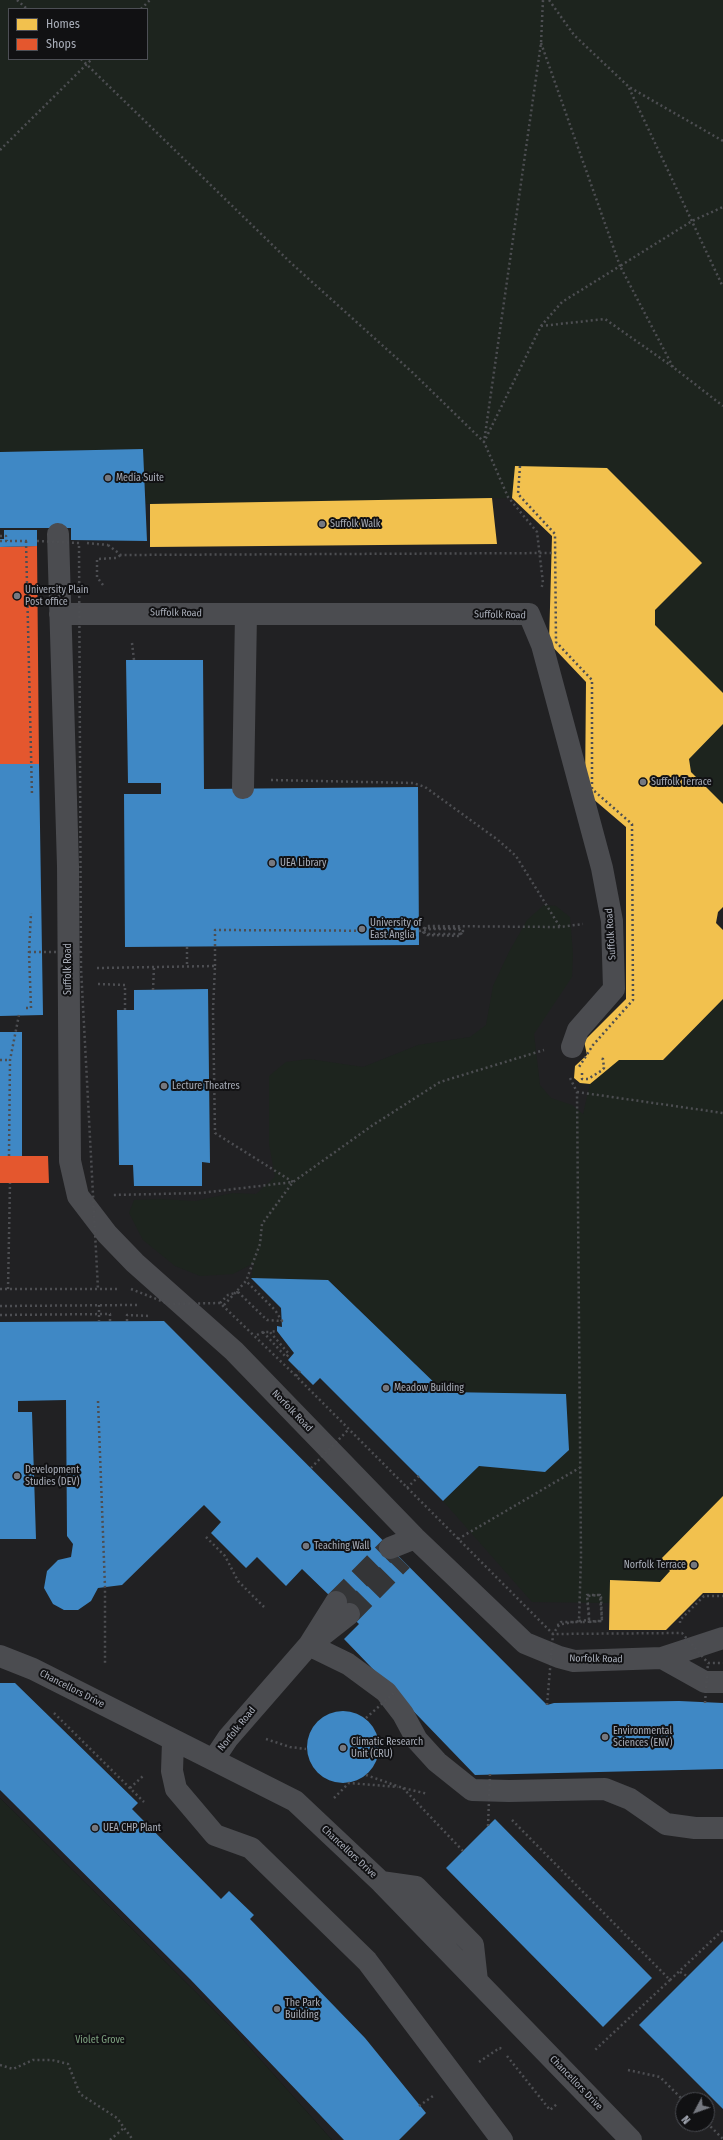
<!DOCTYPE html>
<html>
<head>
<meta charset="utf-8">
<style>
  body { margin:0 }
  #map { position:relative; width:723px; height:2140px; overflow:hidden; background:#171717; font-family:"Fira Sans Condensed",sans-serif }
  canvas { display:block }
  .legend { position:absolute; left:8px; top:8px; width:140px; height:52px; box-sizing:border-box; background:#111113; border:1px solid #4d4f55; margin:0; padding:5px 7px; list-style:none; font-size:12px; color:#a8adb8 }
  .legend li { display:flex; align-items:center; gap:8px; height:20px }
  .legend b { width:20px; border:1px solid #4d4f55 }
  .north { position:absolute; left:675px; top:2092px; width:40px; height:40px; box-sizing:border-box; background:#111113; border:1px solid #4d4f55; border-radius:50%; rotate:229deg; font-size:11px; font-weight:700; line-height:16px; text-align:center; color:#a8adb8 }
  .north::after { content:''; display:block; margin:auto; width:14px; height:18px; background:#757880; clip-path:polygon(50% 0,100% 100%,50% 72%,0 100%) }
</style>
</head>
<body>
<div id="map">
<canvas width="723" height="2140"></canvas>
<ul class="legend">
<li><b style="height:11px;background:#f2c14e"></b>Homes</li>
<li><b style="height:11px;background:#e4572e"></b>Shops</li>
</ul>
<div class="north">N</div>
</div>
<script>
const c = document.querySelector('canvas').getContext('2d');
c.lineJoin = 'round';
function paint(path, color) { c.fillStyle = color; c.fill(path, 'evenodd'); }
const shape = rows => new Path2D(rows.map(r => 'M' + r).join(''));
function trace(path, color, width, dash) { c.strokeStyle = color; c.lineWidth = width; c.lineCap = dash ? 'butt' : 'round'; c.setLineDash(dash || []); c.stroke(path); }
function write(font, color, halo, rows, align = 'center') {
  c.font = font + ' "Fira Sans Condensed",sans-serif'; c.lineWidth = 4; c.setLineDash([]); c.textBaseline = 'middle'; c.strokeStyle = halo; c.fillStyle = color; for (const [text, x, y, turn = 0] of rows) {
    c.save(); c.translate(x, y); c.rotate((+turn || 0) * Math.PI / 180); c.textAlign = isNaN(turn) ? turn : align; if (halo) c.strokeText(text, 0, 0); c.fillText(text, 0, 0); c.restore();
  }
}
paint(shape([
  [0,0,723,0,723,2140,332,2140,236,2032,0,1798],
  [9,9,147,9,147,59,9,59],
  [683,2100,707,2100,707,2124,683,2124]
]), '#212123');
paint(shape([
  [0,0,723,0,723,693,655,625,655,610,702,563,607,468,512,498,146,504,143,449,0,452],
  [9,9,147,9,147,59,9,59],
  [723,724,723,804,691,772,689,759],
  [544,905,556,906,570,917,573,954,572,977,534,1034,540,1085,551,1098,572,1105,583,1114,590,1084,619,1060,663,1060,723,999,723,1496,660,1560,670,1571,660,1582,610,1580,610,1603,532,1602,443,1501,479,1466,545,1472,569,1450,566,1394,444,1392,328,1280,251,1278,254,1263,233,1274,200,1276,175,1266,143,1240,129,1213,134,1200,161,1199,195,1201,233,1193,256,1194,275,1177,269,1144,269,1076,286,1062,309,1059,363,1067,418,1045,470,1037,486,1025,493,986,509,952,527,920],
  [0,1798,236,2032,332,2140,0,2140]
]), '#1d241e');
paint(shape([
  [515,466,607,468,702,563,655,610,655,625,723,693,723,724,689,759,691,772,723,804,723,907,718,912,716,923,723,930,723,999,663,1060,619,1060,590,1084,580,1083,574,1078,575,1066,587,1055,584,1041,626,999,626,827,585,792,586,682,549,643,552,536,512,498],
  [492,498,497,544,150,547,150,504],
  [723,1496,723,1593,703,1593,666,1630,609,1630,610,1580,660,1582,670,1571,660,1560]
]), '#f2c14e');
paint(shape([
  [37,546,39,764,25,764,26,796,0,796,0,547],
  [0,1156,48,1156,49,1183,0,1183]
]), '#e4572e');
paint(shape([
  [143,449,147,541,71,540,71,528,0,528,0,452],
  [4,530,37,530,37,546,0,547,0,539,4,539],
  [126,660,203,660,204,789,418,787,419,945,125,947,124,794,161,794,161,783,128,783],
  [0,764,39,764,43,1015,0,1016],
  [208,989,210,1163,202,1162,202,1186,134,1186,133,1165,119,1165,117,1010,134,1010,134,990],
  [0,1032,22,1032,22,1156,0,1156],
  [251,1278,328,1280,444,1392,566,1394,569,1450,545,1472,479,1466,443,1501,320,1378,313,1385,288,1360,294,1353,277,1331,277,1326,282,1327,281,1308],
  [164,1321,547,1705,554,1703,679,1701,723,1703,723,1769,475,1775,344,1639,359,1624,302,1569,286,1586,257,1557,246,1568,211,1533,221,1522,204,1505,122,1585,98,1588,91,1601,78,1610,64,1610,53,1604,44,1588,47,1571,58,1560,71,1557,73,1544,67,1536,66,1400,18,1401,18,1412,32,1412,36,1539,0,1539,0,1322],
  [0,1683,15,1683,138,1803,132,1809,221,1899,229,1891,254,1915,250,1919,365,2038,426,2113,399,2140,344,2140,190,1979,0,1790],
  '307 1747a36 36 0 1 1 72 0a36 36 0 1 1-72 0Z',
  [495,1819,652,1978,603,2027,446,1868],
  [723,1941,723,2109,639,2025]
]), '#3f88c5');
trace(shape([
  [336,1602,390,1548],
  [349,1614,402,1560]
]), '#343537', 22, [22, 11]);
trace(shape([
  [17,0,27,9],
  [549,0,574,35,629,87,723,141],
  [141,9,150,0],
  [541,43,620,266,562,302,541,326,484,442,541,43,543,0],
  [81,59,291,263,412,372,484,442,508,497,537,532,543,583,541,589],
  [629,88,723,287],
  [0,150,92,59],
  [541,326,605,319,673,367,723,406],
  [673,367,620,266,692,221,723,207],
  [0,536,6,536,7,541],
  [0,541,27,541],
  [26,541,32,796],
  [87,543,108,545],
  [103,585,97,577,97,559,116,558,121,555],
  [132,643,134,660],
  [271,780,413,783,425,787,498,840,516,856,560,927],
  [187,947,187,966],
  [215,966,215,930,419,931,431,929,459,929,462,932,460,936,427,935,423,932,424,928,459,928,463,931,460,934,427,934,424,932,426,926,560,927,583,924],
  [97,968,215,966,213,1010,215,1133,293,1182,201,1193,113,1195],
  [98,984,125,985,125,1010],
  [153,990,154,967],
  [26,1008,31,1008,29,952,31,913],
  [0,1060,10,1060],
  [582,1073,582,1079,588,1079,601,1071,604,1068,603,1059,599,1058],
  [577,1092,723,1113],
  [9,1156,10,1060,19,1015],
  [0,1289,120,1289],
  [8,1289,10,1183],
  [238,1292,267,1320,282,1321,275,1310,246,1281],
  [99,1305,99,1321],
  [224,1305,246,1281,260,1244,262,1224,293,1182,373,1125,440,1082,544,1050],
  [0,1306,137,1305],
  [0,1315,110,1314,110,1321],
  [127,1321,127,1315,150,1316],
  [263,1332,286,1357,289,1354,270,1332,277,1331],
  [257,1335,263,1332,270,1332],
  [296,1376,300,1371],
  [98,1401,105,1587,105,1665],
  [407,1488,419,1476],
  [206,1537,225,1556,238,1581,264,1607],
  [458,1539,581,1467],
  [579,1621,589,1620,587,1595,600,1595,601,1597,602,1621,589,1622,589,1614,587,1596,600,1595,602,1621,597,1621,583,1622],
  [680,1623,680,1620,704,1596,723,1596],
  [557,1625,579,1621,581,1557,577,1092,569,1076],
  [54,1713,144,1802],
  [266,1739,290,1747,306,1749],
  [366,1775,403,1788,428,1794],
  [130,1788,143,1776],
  [403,1788,463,1851],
  [334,1798,349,1783,398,1787],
  [512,1820,670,1980,595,2050],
  [680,1972,687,1976],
  [670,1980,723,1930],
  [507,2056,550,2110,557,2104],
  [479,2062,495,2051,500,2048,501,2049],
  [0,2065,13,2069,33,2060,52,2060,68,2064,80,2094,117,2118,133,2140],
  [628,2070,660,2077,683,2100],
  [419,2106,433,2096],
  [707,2123,723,2139],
  [110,2140,125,2127]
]), '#4d4e52', 2.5, [2, 3]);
trace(shape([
  [58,534,68,866,70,1161,78,1196,107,1234,135,1263,234,1351,415,1538,525,1643,559,1657,574,1661,662,1658,723,1638],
  [60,614,529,614,542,645,602,868,612,921,614,989,578,1030,572,1047],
  [243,788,246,614],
  [390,1548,415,1538],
  [321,1636,349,1614],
  [309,1645,348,1664,386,1692,403,1714,417,1740,437,1762,472,1790,509,1791,605,1789,630,1799,666,1824,695,1828,723,1828],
  [0,1656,33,1669,295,1801,381,1882,631,2140],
  [662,1658,705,1682,723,1682],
  [173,1741,172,1771,176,1789,215,1835,251,1848,367,1961,502,2140],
  [214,1759,228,1738,309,1645,336,1602],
  [381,1882,416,1887,473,1945,477,1981]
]), '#4b4c50', 22);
trace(shape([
  [520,466,518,494,555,534,556,642,592,680,592,789,632,824,633,1000,593,1045,579,1067],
  [37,541,79,543,81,968,98,1289],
  [108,545,121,555,556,553],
  [29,952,81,952],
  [131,1289,169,1304,220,1303,296,1376,553,1634,682,1633,708,1663,723,1663],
  [220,1303,228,1295,238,1292],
  [311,1468,348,1430],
  [705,1703,708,1663],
  [547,1705,553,1634,561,1622,583,1622],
  [366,1718,396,1691],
  [488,1826,490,1774]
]), '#4d4e52', 2.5, [2, 3]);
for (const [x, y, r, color] of [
  [108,478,4,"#757880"],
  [322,524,4,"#757880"],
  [17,596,4,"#757880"],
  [643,782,4,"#757880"],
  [272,863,4,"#757880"],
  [362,929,4,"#757880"],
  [164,1086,4,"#757880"],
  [386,1388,4,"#757880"],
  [17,1476,4,"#757880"],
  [306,1546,4,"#757880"],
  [694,1565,4,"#757880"],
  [605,1737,4,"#757880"],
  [343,1748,4,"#757880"],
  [95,1828,4,"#757880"],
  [277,2009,4,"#757880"]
]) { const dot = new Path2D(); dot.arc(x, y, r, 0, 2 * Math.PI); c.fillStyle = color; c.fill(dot); trace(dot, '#111113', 1.5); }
write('10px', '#a8adb8', '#111113', [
  ["Media Suite",116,478],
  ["Suffolk Walk",330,524],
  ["University Plain",25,590],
  ["Post office",25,602],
  ["Suffolk Terrace",651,782],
  ["UEA Library",280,863],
  ["University of",370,923],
  ["East Anglia",370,935],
  ["Lecture Theatres",172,1086],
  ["Meadow Building",394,1388],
  ["Development",25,1470],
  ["Studies (DEV)",25,1482],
  ["Teaching Wall",314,1546],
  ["Norfolk Terrace",686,1565,"right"],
  ["Environmental",613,1731],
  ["Sciences (ENV)",613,1743],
  ["Climatic Research",351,1742],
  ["Unit (CRU)",351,1754],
  ["UEA CHP Plant",103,1828],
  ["The Park",285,2003],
  ["Building",285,2015]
], 'left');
write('10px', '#a8adb8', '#111113', [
  ["Suffolk Road",176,613,1],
  ["Suffolk Road",500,615,1],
  ["Suffolk Road",611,934,-94],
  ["Suffolk Road",68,969,-90],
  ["Norfolk Road",292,1411,46],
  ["Norfolk Road",596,1659,1],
  ["Chancellors Drive",72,1689,27],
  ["Norfolk Road",237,1729,-51],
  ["Chancellors Drive",349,1852,43],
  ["Chancellors Drive",576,2083,46]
]);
write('10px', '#7fa381', '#111113', [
  ["Violet Grove",100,2040]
]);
</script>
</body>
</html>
